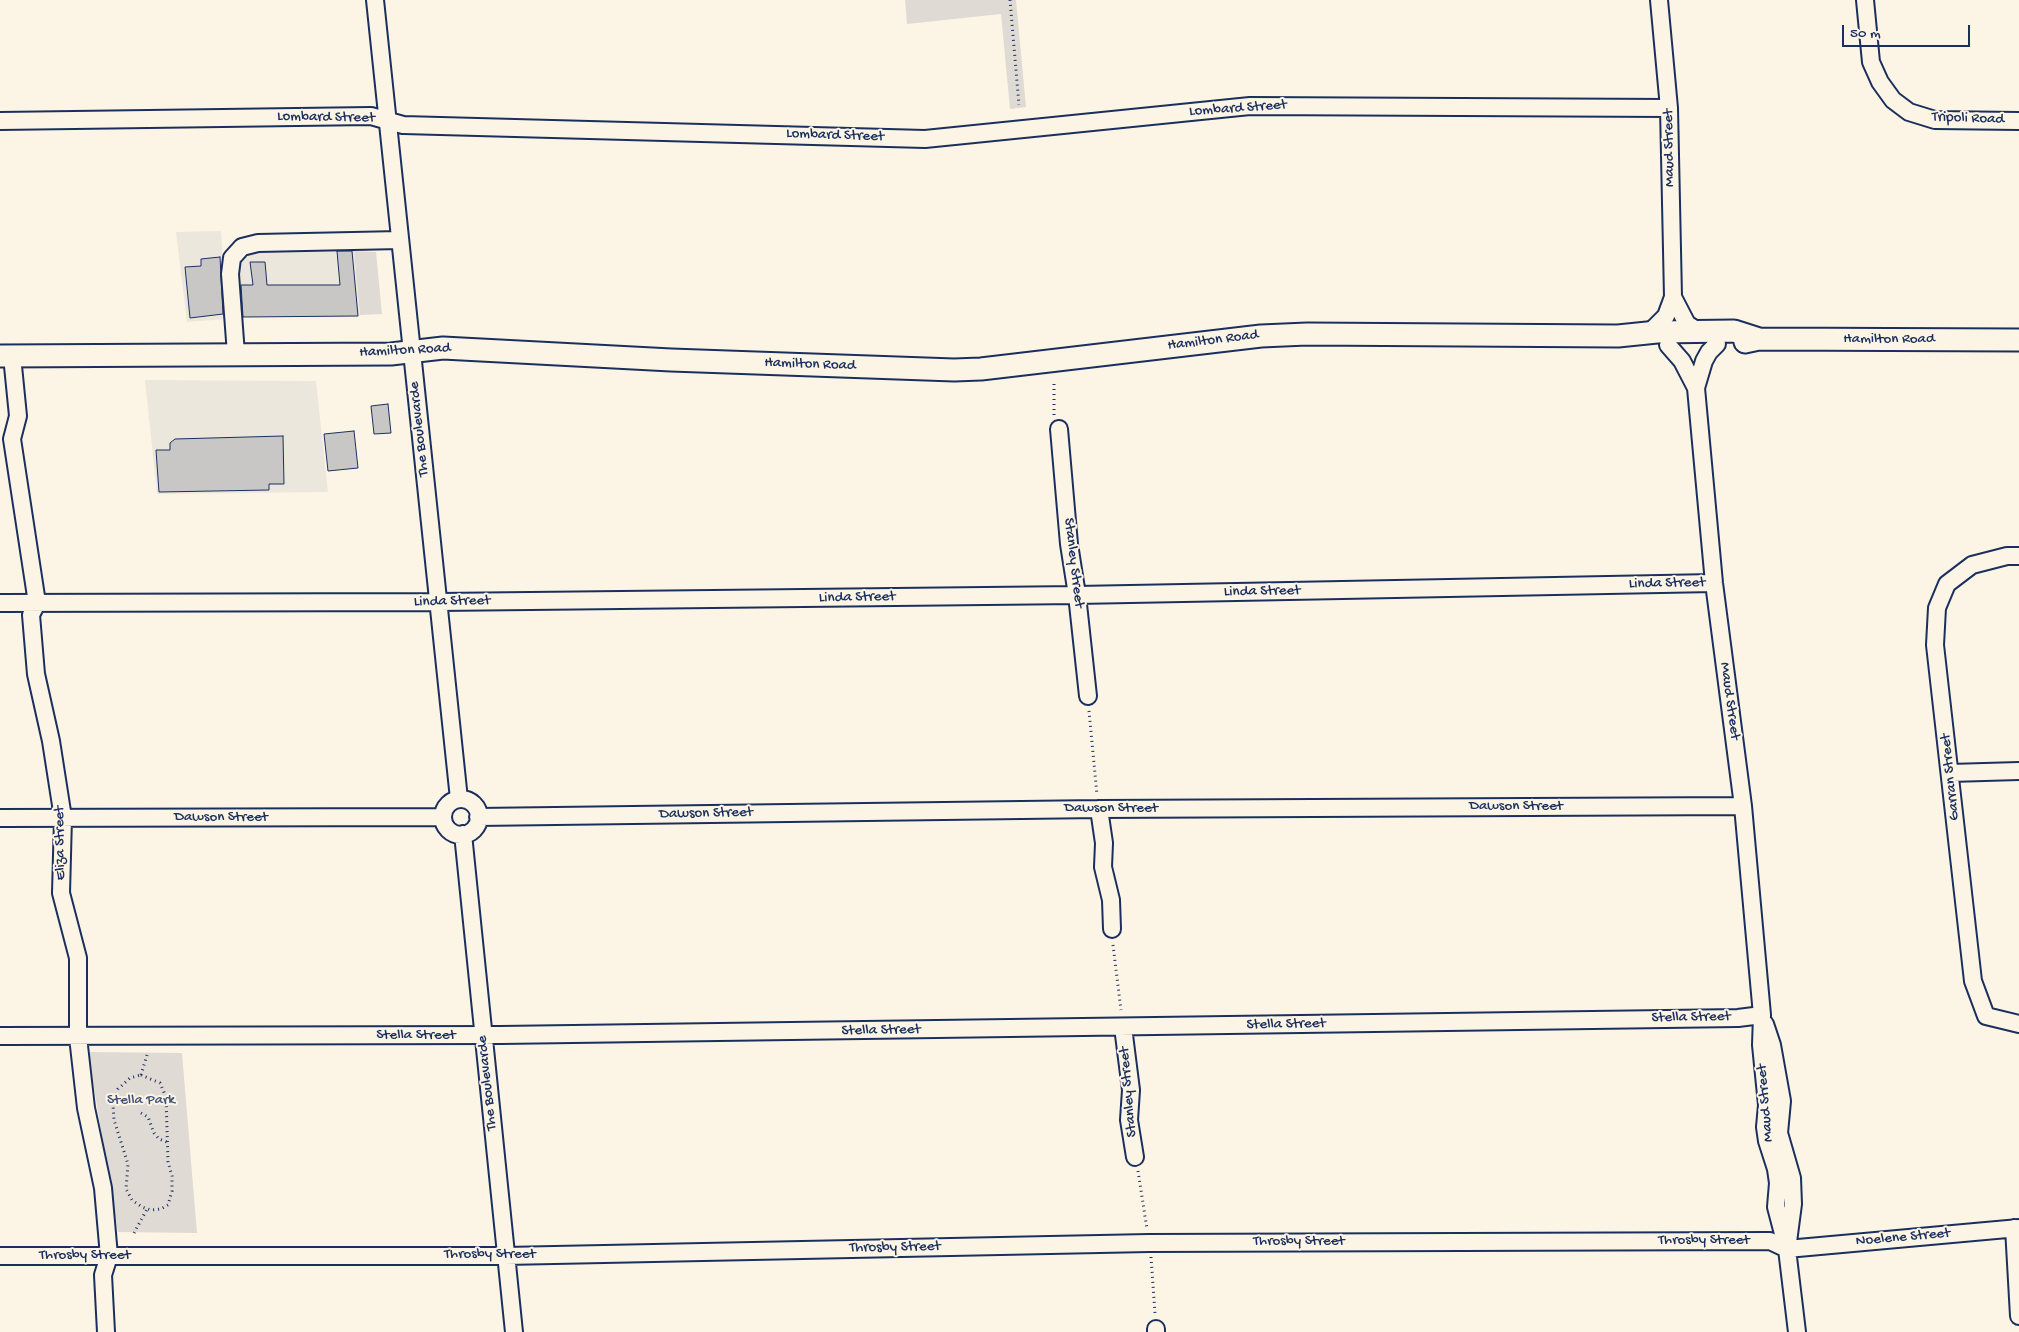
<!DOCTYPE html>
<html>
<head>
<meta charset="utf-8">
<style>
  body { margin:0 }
  #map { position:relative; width:2019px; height:1332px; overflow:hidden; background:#fcf5e5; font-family:"Gochi Hand",sans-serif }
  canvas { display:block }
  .scale { position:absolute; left:1842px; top:25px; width:128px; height:22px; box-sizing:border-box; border:2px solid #1b2f5e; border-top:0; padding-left:6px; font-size:15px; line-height:18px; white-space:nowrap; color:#1b2f5e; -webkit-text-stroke:4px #fcf5e5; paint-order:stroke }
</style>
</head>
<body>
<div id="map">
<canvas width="2019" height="1332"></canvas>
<div class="scale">50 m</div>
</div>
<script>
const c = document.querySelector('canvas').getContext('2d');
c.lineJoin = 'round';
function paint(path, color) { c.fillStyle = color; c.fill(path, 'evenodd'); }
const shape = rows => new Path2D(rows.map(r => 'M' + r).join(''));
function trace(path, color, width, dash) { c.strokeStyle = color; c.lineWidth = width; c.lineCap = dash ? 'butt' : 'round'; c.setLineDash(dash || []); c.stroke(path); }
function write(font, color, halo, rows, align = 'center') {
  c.font = font + ' "Gochi Hand",sans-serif'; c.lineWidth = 4; c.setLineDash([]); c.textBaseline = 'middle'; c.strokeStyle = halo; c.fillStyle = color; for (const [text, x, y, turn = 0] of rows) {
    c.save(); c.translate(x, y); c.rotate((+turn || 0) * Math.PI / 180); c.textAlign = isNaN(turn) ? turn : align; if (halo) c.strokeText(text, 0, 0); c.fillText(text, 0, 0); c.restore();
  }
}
paint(shape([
  [221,231,227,319,187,322,176,232],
  [256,249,354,251,360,315,245,316,239,267,245,254],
  [145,380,316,381,328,492,157,494]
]), '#ece7dc');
paint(shape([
  [905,0,1016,0,1026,107,1010,109,1001,14,907,24],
  [354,251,376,252,382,314,360,315],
  [88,1052,182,1053,197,1233,118,1232]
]), '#dfdbd4');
const building = shape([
  [337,251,352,251,358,316,243,317,241,285,253,285,250,262,265,262,267,285,340,285,337,251],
  [220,257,223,314,190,318,185,267,201,266,201,259,220,257],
  [388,404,391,433,374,434,371,406,388,404],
  [354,431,358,468,328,471,324,434,354,431],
  [283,436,284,484,269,484,269,490,159,492,156,450,170,450,170,443,175,439,283,436]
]);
paint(building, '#c8c7c6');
trace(building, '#1b2f5e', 1);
const minor = shape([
  [375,0,459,799],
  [1659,0,1669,108,1673,297,1687,324,1698,331],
  [1865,0,1871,62,1880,82,1893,100,1909,112,1935,120,2019,121],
  [0,121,371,116,403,125,925,139,1250,106,1669,108],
  [1649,333,1666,316,1673,297],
  [1668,345,1682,361,1696,388,1714,583,1743,806,1762,1015,1761,1045,1767,1105,1765,1127,1767,1141,1776,1169,1778,1183,1776,1207,1787,1249,1797,1332],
  [236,354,230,274,232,258,242,247,258,243,400,240],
  [12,356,18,416,12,439,37,603,31,615,36,674,51,741,63,818,61,893,78,958,78,1037,86,1108,103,1188,109,1256,103,1275,106,1332],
  [1696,388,1704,361,1709,352,1717,344],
  [1059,429,1069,544,1077,595,1088,696],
  [2019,556,2007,556,1972,565,1947,584,1937,608,1935,645,1973,981,1986,1016,2019,1024],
  [0,603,439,602,1077,595,1714,583],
  [1950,773,2019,771],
  '443 817a18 18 0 1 1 36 0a18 18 0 1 1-36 0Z',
  [1099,809,1104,843,1103,867,1111,900,1112,929],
  [478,817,1099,809,1743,806],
  [0,818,443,817],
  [463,834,514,1332],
  [1765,1024,1772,1045,1782,1101,1779,1133,1792,1178,1793,1204,1788,1242],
  [1123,1027,1131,1090,1129,1120,1135,1157],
  [0,1036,500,1035,1738,1018,1762,1015],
  [2014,1228,2019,1316],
  [1787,1249,2019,1228],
  [0,1256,505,1256,1149,1243,1770,1241,1787,1249],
  [1156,1329,1156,1332]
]);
const major = shape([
  [1745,342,1759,339,2019,340],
  [0,356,391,354,443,348,671,360,954,370,981,369,1261,336,1307,334,1618,336,1657,332,1734,331,1759,339]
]);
trace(minor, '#1b2f5e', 20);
trace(major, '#1b2f5e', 25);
trace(shape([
  [1010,0,1019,105],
  [1054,415,1054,382],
  [1089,711,1097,795],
  [1113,945,1121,1010],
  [141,1075,160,1083,166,1097,168,1162,172,1176,172,1191,168,1205,161,1209,151,1210,142,1207,132,1200,126,1189,128,1164,114,1120,113,1104,118,1089,130,1078,141,1075],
  [141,1075,147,1055],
  [141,1113,148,1117,154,1133,159,1139,167,1142],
  [1138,1171,1147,1229],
  [134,1233,147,1209],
  [1151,1257,1155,1313]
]), '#1b2f5e', 3, [1, 4]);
trace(minor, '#fcf5e5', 16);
trace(major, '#fcf5e5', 21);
write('15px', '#1b2f5e', '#fcf5e5', [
  ["Lombard Street",1238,109,-4],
  ["Lombard Street",326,118,1],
  ["Tripoli Road",1968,119,2],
  ["Lombard Street",835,136,2],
  ["Maud Street",1670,148,-91],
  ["Hamilton Road",1889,340],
  ["Hamilton Road",1213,341,-7],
  ["Hamilton Road",405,351,-3],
  ["Hamilton Road",810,365,2],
  ["The Boulevarde",420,429,-96],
  ["Stanley Street",1073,563,83],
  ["Linda Street",1667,584,-1],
  ["Linda Street",1262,592,-1],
  ["Linda Street",857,598,-1],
  ["Linda Street",452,602,-1],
  ["Maud Street",1729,701,82],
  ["Garran Street",1951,777,-96],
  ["Dawson Street",1516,807],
  ["Dawson Street",1111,809],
  ["Dawson Street",706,814,-1],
  ["Dawson Street",221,818],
  ["Eliza Street",61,843,-91],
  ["Stella Street",1691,1018,-1],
  ["Stella Street",1286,1025,-1],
  ["Stella Street",881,1031,-1],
  ["Stella Street",416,1036],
  ["The Boulevarde",488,1083,-96],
  ["Stanley Street",1129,1092,-95],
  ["Maud Street",1766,1103,-95],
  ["Noelene Street",1903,1238,-5],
  ["Throsby Street",1704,1241],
  ["Throsby Street",1299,1242],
  ["Throsby Street",895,1248,-1],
  ["Throsby Street",490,1255],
  ["Throsby Street",85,1256]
]);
write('15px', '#425176', '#fcf5e5', [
  ["Stella Park",141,1101]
]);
</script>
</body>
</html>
